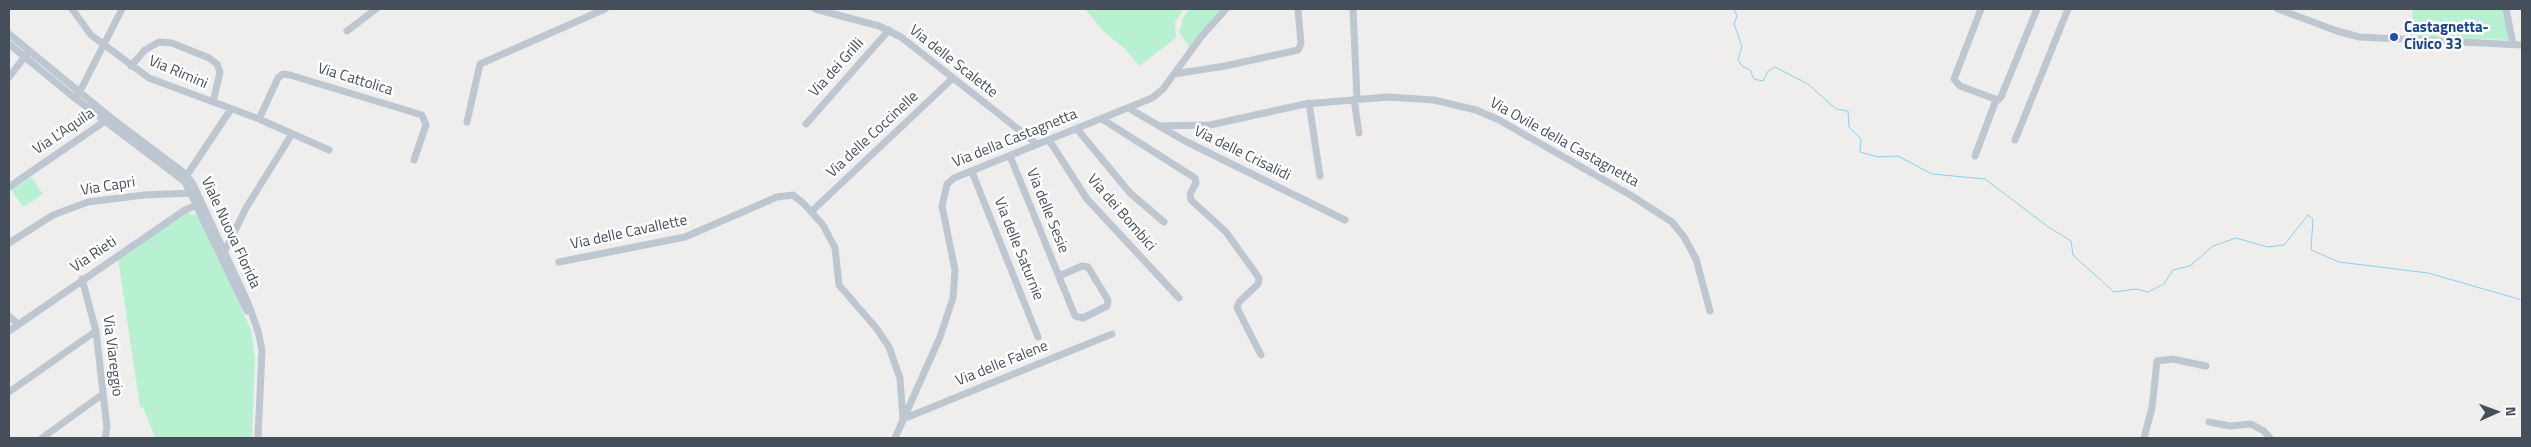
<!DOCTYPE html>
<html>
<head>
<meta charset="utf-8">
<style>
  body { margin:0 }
  #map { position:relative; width:2531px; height:447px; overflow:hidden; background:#f0eded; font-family:"Titillium Web",sans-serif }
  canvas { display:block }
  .frame { position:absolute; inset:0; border:10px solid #454f5c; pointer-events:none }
  .north { position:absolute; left:2471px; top:387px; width:50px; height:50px; -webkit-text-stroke:4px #fff; paint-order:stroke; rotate:88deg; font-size:14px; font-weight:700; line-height:20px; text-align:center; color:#454f5c }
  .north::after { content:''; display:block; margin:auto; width:18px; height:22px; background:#454f5c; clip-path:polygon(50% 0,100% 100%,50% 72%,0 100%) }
</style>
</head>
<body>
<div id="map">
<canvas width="2531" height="447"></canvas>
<div class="frame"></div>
<div class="north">N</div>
</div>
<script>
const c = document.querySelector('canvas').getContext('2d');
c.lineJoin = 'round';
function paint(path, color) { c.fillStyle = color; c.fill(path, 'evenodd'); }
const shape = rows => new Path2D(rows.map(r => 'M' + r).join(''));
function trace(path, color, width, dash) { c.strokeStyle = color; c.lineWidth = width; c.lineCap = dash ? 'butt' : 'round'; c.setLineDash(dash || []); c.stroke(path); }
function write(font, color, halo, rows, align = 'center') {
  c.font = font + ' "Titillium Web",sans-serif'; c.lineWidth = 5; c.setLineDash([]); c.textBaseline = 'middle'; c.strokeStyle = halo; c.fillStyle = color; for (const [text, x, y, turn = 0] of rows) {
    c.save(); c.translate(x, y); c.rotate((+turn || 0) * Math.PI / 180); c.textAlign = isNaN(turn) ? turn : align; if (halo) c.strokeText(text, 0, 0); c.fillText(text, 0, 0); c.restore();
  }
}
paint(shape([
  [1085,9,1184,9,1175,22,1176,38,1139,66,1125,49,1103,31],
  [1190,9,1223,9,1190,48,1179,32,1184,16],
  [2413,9,2504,9,2509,40,2410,36],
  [31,177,43,194,23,207,11,190],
  [187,213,197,215,201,219,251,330,255,357,252,438,155,438,143,407,140,407,118,259]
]), '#b8f1d2');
trace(shape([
  [1655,9,1659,9],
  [1734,9,1737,16,1734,24,1742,46,1738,60,1742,66,1750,70,1754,79,1763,81,1768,71,1775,67,1808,84,1836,109,1848,111,1849,127,1861,139,1860,152,1878,157,1898,156,1932,174,1985,179,2047,226,2071,241,2073,255,2114,292,2136,289,2148,292,2164,284,2173,270,2190,266,2213,246,2236,238,2268,247,2284,245,2308,215,2313,219,2311,250,2339,262,2428,273,2522,300]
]), '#83d3f1', 1);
trace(shape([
  [72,9,91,35,149,78,259,119,329,150],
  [815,9,879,26,901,37,1037,144],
  [1353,9,1357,99],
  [1981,9,1954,79,1960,86,1998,100,2001,97,2037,9],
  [2278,9,2337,31,2359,37,2522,45],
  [2506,9,2513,44],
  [347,31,376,9],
  [9,34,110,117,183,172,192,182,248,303,258,331,262,350,258,438],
  [9,44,76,99,185,182,247,311],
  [131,66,145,50,159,42,172,43,209,58,217,64,220,72,213,102],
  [1174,74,1225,66,1298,50,1301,44,1298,9],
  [9,77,27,54],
  [78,95,122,9],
  [1354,99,1359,133],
  [1309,103,1320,176],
  [1130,109,1185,141,1345,220],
  [259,119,278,78,283,74,290,75,422,115,426,125,414,160],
  [1102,119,1195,178,1196,183,1190,194,1191,200,1226,232,1259,278,1258,284,1239,302,1237,308,1261,355],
  [467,122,480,64,605,9],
  [806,124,889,30],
  [1161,126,1210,125,1305,104,1388,97,1434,100,1476,110,1499,120,1632,196,1672,222,1684,237,1696,259,1710,311],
  [1077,129,1130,193,1164,222],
  [1049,140,1087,199,1179,298],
  [2015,140,2068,9],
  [1010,156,1075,316,1083,318,1107,306,1108,300,1088,267,1082,266,1059,276],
  [1975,156,1996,100],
  [972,172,1038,337],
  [187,175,231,109],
  [9,187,108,119],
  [812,211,953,78],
  [9,243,53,215,88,202,144,195,191,193],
  [224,253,246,208,292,134],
  [559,262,685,237,777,197,793,195,804,204,823,225,835,248,839,285,877,329,889,347,900,378,903,419,1112,334],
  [82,279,96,331,107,428,105,438],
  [9,316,18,324],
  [9,331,185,210,197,205],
  [9,392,96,331],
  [2209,422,2230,426,2251,424,2264,431,2270,438],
  [42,438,103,394],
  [895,438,940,337,953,298,955,270,942,206,947,184,954,178,1152,98,1163,89,1201,37,1226,9],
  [2144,438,2152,408,2157,361,2172,359,2206,366]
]), '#bdc7d1', 7);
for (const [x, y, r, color] of [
  [2394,37,5,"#1a4fb4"]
]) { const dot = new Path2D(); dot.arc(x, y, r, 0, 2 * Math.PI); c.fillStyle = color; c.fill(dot); trace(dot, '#fff', 2); }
write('bold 15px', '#164399', '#fff', [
  ["Castagnetta-",2404,28],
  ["Civico 33",2404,45]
], 'left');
write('15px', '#454f5c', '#fff', [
  ["Via delle Scalette",953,62,38],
  ["Via dei Grilli",837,68,-48],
  ["Via Rimini",178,73,23],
  ["Via Cattolica",355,80,17],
  ["Via L'Aquila",64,132,-34],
  ["Via delle Coccinelle",873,135,-43],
  ["Via della Castagnetta",1015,139,-22],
  ["Via Ovile della Castagnetta",1564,143,29],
  ["Via delle Crisalidi",1242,154,26],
  ["Via Capri",108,187,-9],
  ["Via delle Sesie",1047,211,68],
  ["Via dei Bombici",1121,213,49],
  ["Viale Nuova Florida",230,233,65],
  ["Via delle Cavallette",629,233,-12],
  ["Via delle Saturnie",1018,249,68],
  ["Via Rieti",94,255,-34],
  ["Via Viareggio",112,356,83],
  ["Via delle Falene",1002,364,-22]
]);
</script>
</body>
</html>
